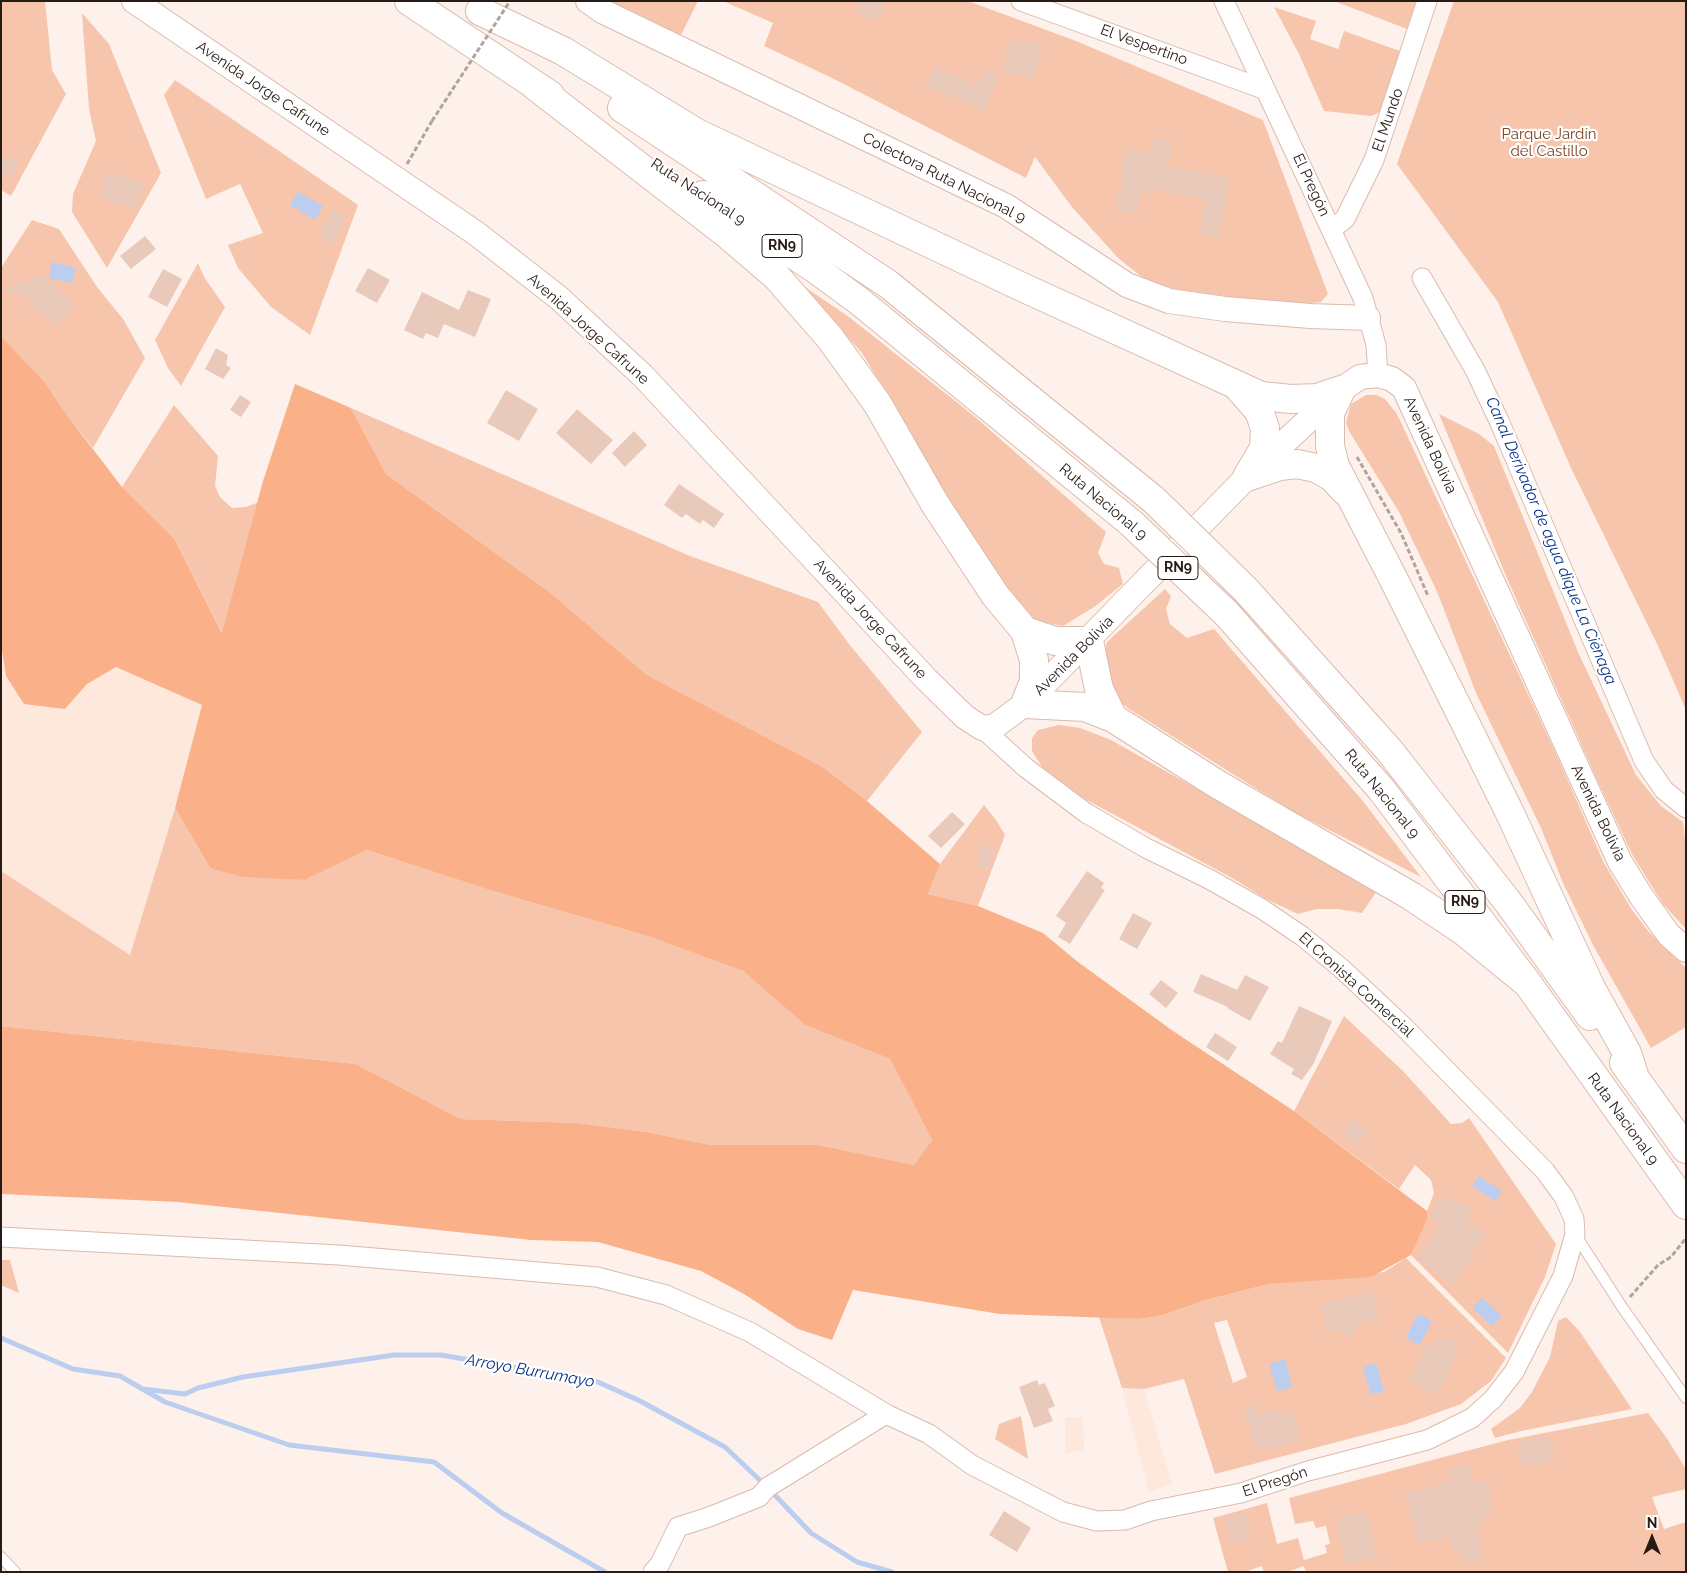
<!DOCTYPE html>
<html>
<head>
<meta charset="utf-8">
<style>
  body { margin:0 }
  #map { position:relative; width:1687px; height:1573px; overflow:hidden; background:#fef1eb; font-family:Raleway,sans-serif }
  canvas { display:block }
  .frame { position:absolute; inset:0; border:2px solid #261b15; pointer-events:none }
  .north { position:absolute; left:1627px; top:1513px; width:50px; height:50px; -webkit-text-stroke:4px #fff; paint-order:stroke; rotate:0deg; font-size:14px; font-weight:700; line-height:20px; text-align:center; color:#261b15 }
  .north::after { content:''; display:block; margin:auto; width:18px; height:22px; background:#261b15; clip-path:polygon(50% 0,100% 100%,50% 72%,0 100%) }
</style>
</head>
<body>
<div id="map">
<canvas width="1687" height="1573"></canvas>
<div class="frame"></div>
<div class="north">N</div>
</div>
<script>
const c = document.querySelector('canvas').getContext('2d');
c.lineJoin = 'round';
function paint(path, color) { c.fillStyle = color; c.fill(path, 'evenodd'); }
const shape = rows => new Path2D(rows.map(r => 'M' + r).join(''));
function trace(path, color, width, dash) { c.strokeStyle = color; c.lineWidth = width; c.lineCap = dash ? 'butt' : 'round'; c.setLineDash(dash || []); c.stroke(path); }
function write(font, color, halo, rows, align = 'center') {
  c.font = font + ' Raleway,sans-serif'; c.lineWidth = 4.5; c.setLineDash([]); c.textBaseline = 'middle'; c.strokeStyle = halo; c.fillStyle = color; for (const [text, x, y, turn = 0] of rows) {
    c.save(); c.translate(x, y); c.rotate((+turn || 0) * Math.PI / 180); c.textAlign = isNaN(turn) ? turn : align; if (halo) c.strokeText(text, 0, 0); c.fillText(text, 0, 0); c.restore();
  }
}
paint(shape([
  [1,644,6,676,65,709,87,684,116,667,202,705,175,808,130,955,1,871],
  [1122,1388,1144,1389,1172,1484,1149,1492],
  [1065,1417,1083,1417,1084,1449,1065,1454]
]), '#fee7db');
paint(shape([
  [1,1,45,1,52,70,66,94,11,196,1,190],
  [603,1,698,1,680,37],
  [723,1,968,1,1076,41,1263,120,1328,294,1321,302,1302,304,1199,296,1147,281,1118,258,1072,207,1035,157,1026,178,832,78,764,46,773,23],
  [1334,1,1416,1,1407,29],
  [1454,1,1686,1,1686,710,1659,648,1571,468,1498,302,1397,164],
  [1274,7,1316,21,1310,39,1338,49,1344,31,1400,51,1380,112,1371,116,1324,111,1299,54],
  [82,13,109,44,161,173,107,268,72,212,73,194,96,141,89,109],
  [175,80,358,205,310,335,271,307,238,268,228,245,263,233,240,184,206,199,164,95],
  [32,220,59,229,97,287,123,319,145,358,93,448,69,418,44,381,1,336,1,268],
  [198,263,204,277,225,307,181,386,168,368,155,340],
  [796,281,849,317,974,416,1106,532,1098,553,1104,564,1119,568,1123,584,1094,607,1063,626,1035,621,977,551,914,438,862,353],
  [1366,395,1376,395,1385,399,1397,414,1557,756,1604,863,1632,910,1649,932,1686,968,1686,1027,1651,1048,1593,945,1563,883,1541,828,1476,693,1438,594,1422,560,1399,512,1349,431,1346,422,1351,404],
  [174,405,218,456,215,486,220,497,232,508,246,507,259,502,223,634,174,538,122,487],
  [351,408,690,556,818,602,849,644,922,732,867,801,823,767,647,675,548,591,386,474],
  [1439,414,1479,434,1494,446,1578,652,1636,775,1661,806,1683,822,1686,846,1686,929,1663,904,1633,856,1600,786,1509,583],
  [1165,589,1171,596,1166,609,1170,624,1187,638,1214,629,1362,800,1421,877,1292,811,1129,709,1114,697,1104,657,1107,642],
  [1059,725,1080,728,1111,740,1377,891,1362,913,1338,909,1317,909,1298,914,1264,898,1234,879,1083,798,1042,767,1032,751,1032,738,1038,730],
  [984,805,996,820,1005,835,978,906,928,894,940,864],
  [175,808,210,868,305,880,367,850,486,889,647,936,743,971,805,1025,890,1059,932,1140,914,1165,819,1145,711,1145,647,1132,577,1123,461,1119,356,1064,1,1026,1,871,130,955],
  [1344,1016,1403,1071,1451,1124,1462,1123,1469,1118,1556,1244,1545,1277,1508,1353,1411,1255,1427,1221,1427,1211,1434,1193,1431,1180,1415,1165,1399,1189,1294,1111],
  [1406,1258,1506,1358,1491,1381,1461,1404,1406,1424,1215,1474,1184,1379,1144,1389,1122,1388,1099,1317,1140,1319,1163,1315,1206,1300,1269,1284,1384,1272],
  [1227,1320,1247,1377,1233,1383,1214,1323],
  [1,1260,10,1260,19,1293,1,1285],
  [1566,1317,1580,1332,1632,1409,1521,1431,1495,1438,1491,1429,1520,1408,1532,1392,1550,1357,1558,1321],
  [1648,1413,1666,1437,1686,1469,1686,1489,1652,1497,1664,1529,1686,1522,1686,1572,1306,1572,1304,1566,1287,1572,1264,1572,1262,1566,1244,1572,1228,1572,1213,1518,1267,1503,1277,1544,1298,1538,1304,1560,1327,1553,1325,1545,1330,1544,1326,1526,1316,1528,1313,1521,1295,1524,1289,1498,1508,1440],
  [1021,1416,1028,1459,995,1439,999,1424]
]), '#f6c5ac');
paint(shape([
  [1,336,44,381,69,418,122,487,174,538,222,633,263,481,295,384,351,408,386,474,548,591,647,675,823,767,867,801,940,864,928,894,978,906,1043,933,1078,962,1173,1031,1294,1111,1427,1211,1427,1221,1411,1255,1371,1277,1269,1284,1206,1300,1163,1315,1140,1319,1000,1314,853,1290,832,1340,798,1329,744,1294,701,1271,598,1242,531,1240,178,1202,1,1194,1,1026,356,1064,461,1119,577,1123,647,1132,711,1145,819,1145,914,1165,932,1140,890,1059,805,1025,743,971,647,936,486,889,367,850,305,880,243,877,210,868,175,808,202,705,116,667,87,684,65,709,24,704,6,676,1,644]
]), '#fab18a');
paint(shape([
  [298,192,323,206,315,220,290,205],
  [52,262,76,268,72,283,49,278],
  [1479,1176,1502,1191,1495,1201,1472,1186],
  [1482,1298,1502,1316,1492,1326,1473,1308],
  [1418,1314,1432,1321,1420,1345,1406,1338],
  [1285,1359,1292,1387,1277,1391,1269,1364],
  [1376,1363,1384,1391,1371,1395,1363,1367]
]), '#bbceef');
trace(shape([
  [1,1338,73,1369,120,1376,165,1402,289,1445,434,1462,502,1513,605,1572],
  [143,1389,185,1394,198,1388,243,1377,394,1355,441,1355,598,1382,640,1401,725,1447,765,1485],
  [771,1491,811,1533,857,1562,892,1572]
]), '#bbceef', 5);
paint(shape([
  [859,1,885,1,878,20,855,12],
  [1020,39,1042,45,1033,79,1002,71,1010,42,1018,44],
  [934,67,977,86,984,69,1000,76,984,110,926,86],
  [1154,137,1174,143,1167,166,1229,178,1219,237,1200,234,1205,200,1150,188,1149,193,1141,192,1135,214,1115,209,1125,170,1120,168,1128,147,1149,155],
  [1,157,17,159,15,175,1,173],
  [106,172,144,184,135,209,98,196],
  [332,209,346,215,334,244,319,237],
  [145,236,156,249,131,269,120,256],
  [368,268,390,280,377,303,355,291],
  [163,269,182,279,167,307,148,297],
  [44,275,75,307,56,326,42,312,28,307,31,297,1,289],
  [468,290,491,299,475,337,444,324,438,338,426,333,423,339,404,330,422,292,459,310],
  [216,348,228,355,226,365,231,368,223,379,205,369],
  [506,390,538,409,519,441,487,423],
  [240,395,251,402,241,417,230,410],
  [577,409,613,440,591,464,556,433],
  [634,431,647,445,625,467,612,453],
  [679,484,724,514,714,528,703,520,700,524,686,514,682,518,664,505],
  [952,812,965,824,941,848,928,836],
  [982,844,995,848,990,868,976,865],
  [1087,871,1104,883,1101,888,1105,890,1070,944,1058,937,1066,923,1056,916],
  [1133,913,1152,923,1137,949,1119,939],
  [1201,974,1237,990,1245,975,1269,987,1250,1021,1227,1008,1228,1007,1193,992],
  [1161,980,1178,993,1166,1008,1149,994],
  [1299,1006,1332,1021,1314,1063,1302,1080,1291,1074,1294,1069,1270,1054,1278,1041,1282,1043],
  [1215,1033,1237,1047,1228,1061,1206,1047],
  [1352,1119,1368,1130,1357,1146,1341,1135],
  [1439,1196,1472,1208,1466,1224,1486,1232,1453,1285,1437,1274,1438,1272,1418,1260,1441,1222,1431,1218],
  [1373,1292,1379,1319,1359,1323,1352,1338,1333,1329,1327,1330,1321,1304],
  [1444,1336,1457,1343,1453,1355,1456,1357,1438,1394,1410,1381,1427,1344,1433,1346,1437,1339,1442,1341],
  [1037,1380,1039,1385,1045,1383,1055,1406,1048,1409,1053,1421,1034,1428,1019,1387],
  [1256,1404,1259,1414,1277,1409,1278,1414,1291,1411,1300,1437,1297,1438,1298,1442,1257,1451,1244,1408],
  [1549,1435,1556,1458,1545,1461,1546,1463,1526,1466,1526,1462,1521,1464,1517,1447,1522,1445,1521,1441],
  [1468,1464,1472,1483,1487,1480,1493,1513,1482,1516,1484,1523,1476,1525,1483,1560,1464,1564,1460,1548,1452,1549,1450,1535,1420,1544,1405,1494,1451,1481,1448,1469],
  [1004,1511,1031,1528,1017,1552,989,1535],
  [1366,1512,1377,1557,1346,1564,1336,1519],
  [1246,1513,1251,1539,1231,1544,1225,1517]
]), '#e9caba');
const service = shape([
  [1575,1234,1622,1307,1686,1398],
  [1,1557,15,1572]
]);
const minor = shape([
  [1021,1,1266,90],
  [1224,1,1363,298,1376,345,1378,375],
  [1332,229,1345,219,1374,160,1427,1],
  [1422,278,1475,370,1500,423,1644,761,1664,790,1686,808],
  [1,1237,339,1255,597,1277,666,1295,750,1332,886,1414,929,1434,972,1465,1063,1512,1097,1521,1125,1520,1151,1511,1241,1493,1308,1471,1427,1440,1472,1418,1493,1399,1514,1372,1563,1276,1575,1234,1574,1219,1564,1197,1545,1171,1403,1026,1341,968,1302,936,1262,909,1209,879,1146,848,1086,813,1026,768,982,728],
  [653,1572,660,1564,678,1527,709,1517,759,1497,768,1487,886,1414]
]);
const tertiary = shape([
  [134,1,477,234,559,298,643,376,927,680,965,717,982,728,995,726,1025,704,1247,477,1341,390,1360,377,1378,375,1392,379,1404,388,1620,862,1641,896,1669,935,1686,950],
  [588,1,602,11,1006,206,1127,285,1169,301,1225,309,1310,316,1368,318]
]);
const motorway = shape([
  [409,1,550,95],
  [480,11,563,51,697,133,1022,287,1261,396,1291,399,1317,398,1341,390],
  [535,86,728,235,776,276,830,338,877,403,935,504,995,595,1025,631,1055,641,1089,641,1099,689,1113,718,1217,784,1411,896,1462,930,1528,984],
  [622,108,888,284,1154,500],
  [703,195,814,268,859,301,1131,523],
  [1238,387,1259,411,1265,428,1264,448,1247,477],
  [1341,390,1330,413,1330,446,1335,466,1394,580,1508,809,1591,988,1627,1053,1635,1078],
  [1247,477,1280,466,1297,464,1316,468,1332,477,1345,491],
  [1246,590,1389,750,1508,902,1590,1016],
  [1226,613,1381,789,1528,984,1686,1205],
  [1025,631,1034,660,1034,681,1025,704,1085,707,1113,718],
  [1624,1063,1686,1149]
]);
trace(service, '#dabbac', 12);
trace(minor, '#dabbac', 21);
trace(tertiary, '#dabbac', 26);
trace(motorway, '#dabbac', 30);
trace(shape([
  [407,164,432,121],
  [1357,457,1401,533,1428,596],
  [1630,1297,1658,1265,1671,1257,1686,1238]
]), '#b0a49e', 3, [5, 2.5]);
trace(service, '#fff', 10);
trace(minor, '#fff', 19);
trace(tertiary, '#fff', 24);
trace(motorway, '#fff', 28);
const motorwayBridge = shape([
  [1154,500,1246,590],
  [1131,523,1226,613]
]);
trace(motorwayBridge, '#dabbac', 30, []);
trace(shape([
  [432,121,510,1]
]), '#b0a49e', 3, [5, 2.5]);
trace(motorwayBridge, '#fff', 28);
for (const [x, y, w] of [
  [782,246,40],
  [1178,568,40],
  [1465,902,40]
]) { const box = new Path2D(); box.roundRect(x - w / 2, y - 11.5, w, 23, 4); c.fillStyle = '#fff'; c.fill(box); trace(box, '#261b15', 1); }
write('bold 14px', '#261b15', null, [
  ["RN9",782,246],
  ["RN9",1178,568],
  ["RN9",1465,902]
]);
write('15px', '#261b15', '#fff', [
  ["El Vespertino",1144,45,20],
  ["Avenida Jorge Cafrune",263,89,34],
  ["El Mundo",1388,120,-71],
  ["Colectora Ruta Nacional 9",944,178,27],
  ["El Pregón",1311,185,65],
  ["Ruta Nacional 9",698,192,33],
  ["Avenida Jorge Cafrune",588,329,42],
  ["Avenida Bolivia",1430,445,65],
  ["Ruta Nacional 9",1103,502,40],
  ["Avenida Jorge Cafrune",870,619,47],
  ["Avenida Bolivia",1074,656,-45],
  ["Ruta Nacional 9",1382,794,51],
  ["Avenida Bolivia",1598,813,64],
  ["El Cronista Comercial",1356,985,42],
  ["Ruta Nacional 9",1623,1119,54],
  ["El Pregón",1275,1482,-18]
]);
write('15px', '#7f4422', '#fff', [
  ["Parque Jardín",1549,134],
  ["del Castillo",1549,151]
]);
write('italic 16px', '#05308a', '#fff', [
  ["Canal Derivador de agua dique La Ciénaga",1551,541,67],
  ["Arroyo Burrumayo",530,1371,10]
]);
</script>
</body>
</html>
